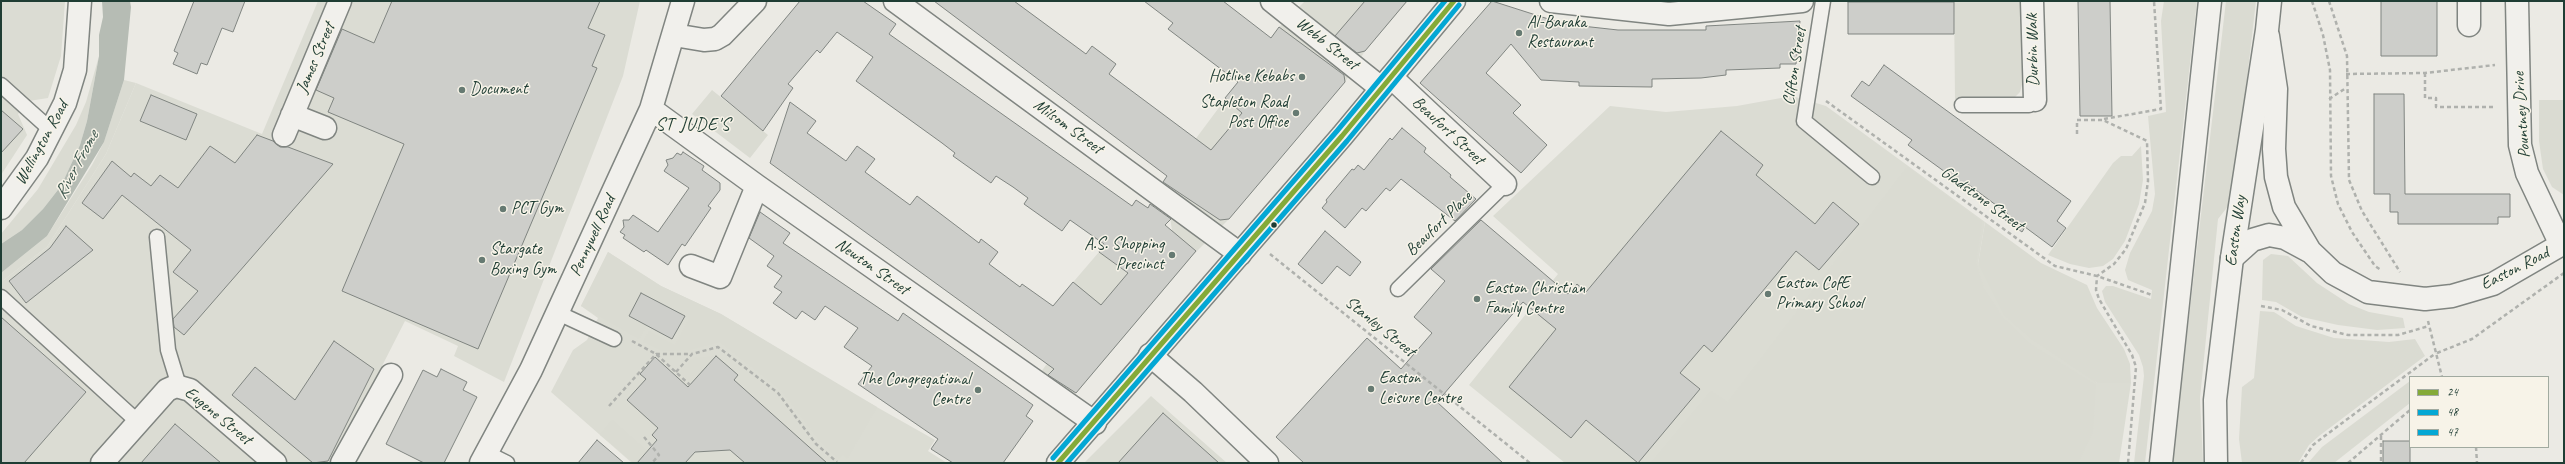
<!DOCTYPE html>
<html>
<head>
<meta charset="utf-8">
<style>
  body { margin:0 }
  #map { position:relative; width:2565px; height:464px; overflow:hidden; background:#ebeae4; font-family:Caveat,sans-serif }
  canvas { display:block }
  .frame { position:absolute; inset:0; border:2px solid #1f3d34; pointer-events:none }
  .legend { position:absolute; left:2409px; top:376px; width:140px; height:72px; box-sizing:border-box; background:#f7f3e8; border:1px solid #a1aaa0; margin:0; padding:5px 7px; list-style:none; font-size:12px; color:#1f3d34 }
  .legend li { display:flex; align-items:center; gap:8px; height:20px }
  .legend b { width:20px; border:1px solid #a1aaa0 }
</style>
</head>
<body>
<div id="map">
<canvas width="2565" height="464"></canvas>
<div class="frame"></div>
<ul class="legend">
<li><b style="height:5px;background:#84aa38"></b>24</li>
<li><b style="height:5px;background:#03a7d4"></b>48</li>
<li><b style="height:5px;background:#03a7d4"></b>47</li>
</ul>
</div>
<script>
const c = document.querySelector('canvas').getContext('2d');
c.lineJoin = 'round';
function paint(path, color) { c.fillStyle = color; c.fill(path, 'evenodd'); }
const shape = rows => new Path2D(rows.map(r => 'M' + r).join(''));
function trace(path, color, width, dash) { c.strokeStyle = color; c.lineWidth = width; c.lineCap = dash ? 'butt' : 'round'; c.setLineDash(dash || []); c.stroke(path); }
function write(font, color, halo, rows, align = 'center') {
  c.font = font + ' Caveat,sans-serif'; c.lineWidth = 3; c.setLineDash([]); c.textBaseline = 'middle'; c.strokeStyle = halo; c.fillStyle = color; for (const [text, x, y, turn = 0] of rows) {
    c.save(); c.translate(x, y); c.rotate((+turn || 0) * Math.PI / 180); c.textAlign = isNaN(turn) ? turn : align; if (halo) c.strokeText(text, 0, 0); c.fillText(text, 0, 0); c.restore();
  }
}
paint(shape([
  [1,1,65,1,61,56,48,98,29,101,18,114,27,135,1,175],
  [318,1,640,1,623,76,504,382,454,356,458,346,405,321,382,366,400,376,357,463,1,463,1,282,47,247,106,154,136,83,262,134],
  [1305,1,1408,1,1365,51,1345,82,1229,219,1194,254,1084,384,1076,393,1069,393,1041,372,1073,327,1051,308,1099,252,1133,276,1172,231,1165,180,1279,27],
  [1792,96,1826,106,1985,222,1978,264,2097,383,2131,383,2119,463,1565,463,1469,385,1558,274,1493,216,1610,106,1666,112,1737,106],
  [608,252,661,286,721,314,852,393,935,440,928,451,947,463,632,463,551,392,573,350,587,340,598,318,581,306],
  [1151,396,1227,463,1084,463]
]), '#dbdcd3');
paint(shape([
  [1954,1,2021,1,2023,81,2020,92,2015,97,1955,99],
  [2164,1,2197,1,2145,463,2134,463,2144,376,2143,367,2139,355,2105,302,2102,291,2106,286,2113,286,2151,299,2152,290,2128,280,2125,270,2130,253,2152,211,2155,194,2148,116,2166,112,2161,21],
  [2226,1,2256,1,2233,200,2218,219,2200,398,2203,463,2172,463],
  [99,56,87,121,80,145,61,186,43,209,22,230,1,244,1,234,38,189,76,125,86,102],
  [124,80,136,83,106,154,47,247,1,282,1,273,47,236,92,165,104,142],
  [712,90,768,135,750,158,692,114],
  [2539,100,2564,100,2564,195,2552,187,2543,169,2539,141],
  [2141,146,2143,180,2139,204,2125,241,2113,259,2103,266,2089,268,2070,264,2048,255,2113,163,2121,156,2132,156],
  [1907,167,1982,222,1976,263,1984,289,2003,318,2029,343,2096,385,2093,431,2078,463,1651,463,1711,391,1728,402],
  [1985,222,2041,263,2087,285,2097,308,2124,349,2130,364,2131,383,2097,383,2033,340,2003,314,1978,264],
  [608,252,661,286,721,314,877,407,847,459,843,455,839,459,820,441,781,390,720,342,690,350,661,351,643,342,649,331,675,345,689,319,641,293,629,315,647,325,639,339,581,306],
  [2271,254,2288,256,2317,283,2349,304,2369,312,2403,318,2405,328,2377,330,2338,325,2302,317,2276,302,2262,300,2263,260],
  [2260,311,2274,312,2296,326,2334,338,2389,342,2415,339,2425,356,2319,436,2309,445,2298,463,2242,463,2239,439,2242,387,2254,378],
  [716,356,692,383,680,372,693,358],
  [2410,381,2410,403,2334,463,2308,463,2322,447],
  [612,420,646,450,635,463,600,435]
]), '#dadbd2');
paint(shape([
  [102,1,130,1,131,7,124,80,104,142,47,236,1,273,1,244,22,230,43,209,61,186,80,145,87,121,99,56,99,35,103,17]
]), '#b6bcb4');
const building = shape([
  [194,1,245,1,233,32,222,28,207,65,201,63,197,74,173,64,178,53,174,51,194,1],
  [392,1,600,1,588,28,605,35,592,66,597,68,478,349,342,291,404,144,328,112,334,98,316,90,342,29,374,43,392,1],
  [800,1,863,1,896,24,889,34,1132,206,1136,200,1148,208,1150,204,1171,219,1165,225,1196,251,1076,393,1048,375,1054,369,770,163,790,102,816,121,807,133,846,161,857,146,875,159,865,172,910,205,917,196,979,243,981,239,998,252,989,264,1020,287,1022,284,1053,306,1073,282,1101,305,1128,273,1099,252,1104,244,1070,220,1062,231,1024,204,1028,198,1013,187,996,176,991,183,953,156,955,153,942,143,856,81,873,57,837,32,820,53,817,50,788,84,793,88,763,131,721,96,800,1],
  [934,1,1014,1,1086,54,1092,46,1116,64,1109,74,1211,150,1242,113,1225,98,1238,82,1168,29,1173,23,1144,1,1223,1,1271,38,1279,27,1344,75,1345,82,1229,219,1220,220,1163,182,1167,176,934,1],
  [1365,1,1407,1,1365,51,1357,53,1335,36,1365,1],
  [1492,1,1564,24,1618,30,1706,30,1706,26,1800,21,1796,64,1780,64,1780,68,1726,70,1726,75,1701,78,1652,79,1652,87,1579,86,1579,82,1541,80,1511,44,1486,73,1521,105,1513,113,1547,145,1521,173,1420,83,1492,1],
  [2078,1,2110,1,2112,116,2080,116,2078,1],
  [2381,1,2437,1,2437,56,2381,56,2381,1],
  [1848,2,1954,2,1954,34,1848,34,1848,2],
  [1884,65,2071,201,2057,221,2066,228,2052,247,2025,227,2022,232,2004,219,2008,214,1965,182,1963,185,1908,145,1912,140,1851,96,1862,81,1869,86,1884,65],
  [2374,94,2404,94,2405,194,2510,194,2510,217,2498,217,2498,224,2398,224,2398,212,2390,212,2390,194,2374,194,2374,94],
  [151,95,197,114,186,140,140,121,151,95],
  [1,110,23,129,1,153,1,110],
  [1402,128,1426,148,1424,152,1451,175,1450,177,1476,199,1455,221,1401,179,1390,191,1386,188,1366,211,1362,208,1345,228,1322,208,1327,202,1326,200,1352,169,1354,170,1358,165,1364,170,1390,138,1392,140,1402,128],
  [1721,131,1763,165,1756,175,1815,224,1833,202,1859,224,1819,270,1796,251,1712,352,1704,345,1680,373,1700,389,1638,463,1586,420,1571,438,1509,387,1556,329,1523,302,1437,402,1503,463,1304,463,1276,437,1367,338,1401,369,1432,333,1414,317,1445,281,1431,269,1481,220,1568,294,1577,284,1586,292,1721,131],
  [257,135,273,141,280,147,288,147,333,164,184,335,174,327,173,319,198,291,173,272,191,250,122,195,103,219,82,203,112,161,131,177,134,173,151,186,160,175,178,188,210,146,235,163,257,135],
  [683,152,704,166,702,170,720,183,720,190,708,206,711,208,685,246,682,244,668,265,646,250,644,252,623,238,625,235,620,232,624,227,623,220,629,220,633,215,658,232,689,188,664,171,668,165,666,160,673,158,677,153,681,155,683,152],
  [760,212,790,233,783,243,898,321,903,313,1033,405,1026,416,1033,421,1003,463,953,463,931,449,938,439,858,384,872,366,844,347,858,328,825,306,815,320,802,311,796,319,773,303,782,292,774,287,782,276,767,266,774,256,749,238,760,212],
  [66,226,93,250,26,303,9,281,50,248,66,226],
  [1325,231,1361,262,1350,276,1337,266,1322,284,1298,264,1325,231],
  [641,293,685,316,672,339,629,316,641,293],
  [1,317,86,392,24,463,1,463,1,317],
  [334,341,374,369,328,461,313,463,232,395,255,367,295,400,334,341],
  [716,356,738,375,734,380,827,463,745,463,730,450,695,452,685,463,637,463,657,440,652,435,658,428,627,400,646,379,640,374,655,357,688,387,716,356],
  [441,369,467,382,463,390,477,397,444,463,424,463,386,444,423,370,437,377,441,369],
  [1163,413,1219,463,1118,463,1163,413],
  [175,424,221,463,141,463,175,424],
  [597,440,624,463,578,463,597,440],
  [2383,441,2410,441,2410,463,2383,463,2383,441]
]);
paint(building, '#cdceca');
trace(building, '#808581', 1);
const service = shape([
  [1823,1,1804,121,1872,177],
  [1,85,52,131],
  [1962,105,2029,105,2035,100],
  [157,237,168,350,179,386],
  [1398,289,1505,184],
  [1,297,138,422],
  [558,313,614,339],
  [487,453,507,463]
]);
const minor = shape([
  [895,1,1240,254],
  [1272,1,1381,88],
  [1551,1,1669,14,1802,1],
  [2032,1,2035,100],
  [2469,1,2469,25],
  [2517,1,2520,145,2527,173,2561,245],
  [674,35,704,40,715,39,722,35,755,1],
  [1391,77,1505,184],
  [651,109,757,186,1095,423],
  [292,115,325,128],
  [284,135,340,1],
  [1,208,37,158,65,103,75,70,80,1],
  [691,266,720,277,757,186],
  [1150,355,1193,392,1267,463],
  [102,463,167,390,176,386,190,390,275,463],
  [342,463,391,375],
  [481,463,531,370,651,109,683,1]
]);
const secondary = shape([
  [2268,36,2276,89,2274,149,2276,177,2284,207,2310,251],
  [2232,258,2252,240,2269,235,2285,238,2311,252,2333,273,2368,292,2425,299,2452,296,2493,284,2564,243]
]);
const primary = shape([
  [1058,463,1342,136,1454,1],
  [2161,463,2210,1],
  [2216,463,2215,400,2232,258,2267,30,2270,1]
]);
trace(service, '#808581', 17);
trace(minor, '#808581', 25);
trace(secondary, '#808581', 25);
trace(primary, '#808581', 25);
trace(shape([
  [2312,1,2323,35,2330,70,2331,176,2338,204,2352,232,2375,266,2381,270],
  [2329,1,2347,56,2349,180,2362,211,2400,272],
  [2425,73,2425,98,2436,98,2436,107,2496,107],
  [2346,74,2425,73,2495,65],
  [2329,99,2346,88],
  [1826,101,2055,266,2097,276,2152,295],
  [2104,119,2161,109,2154,1],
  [2077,134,2077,120,2103,120,2147,141,2148,181,2145,203,2126,249,2114,264,2097,276,2096,290,2099,299,2132,355,2136,367,2128,463],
  [1270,254,1530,463],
  [2261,306,2282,310,2311,326,2348,335,2398,335,2429,326],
  [2428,321,2442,377],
  [632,341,656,354,690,385],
  [2437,353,2472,339,2564,273],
  [676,372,692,354,718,347,778,393,816,444,837,462],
  [609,406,656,354,692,354],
  [2381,436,2381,463],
  [644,437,659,455,652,463],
  [2476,447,2477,463],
  [2301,463,2313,445,2322,438,2436,353],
  [2348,463,2410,410]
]), '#afb1ad', 2.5, [4, 3]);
trace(service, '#f1f0ec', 14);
trace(minor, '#f1f0ec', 22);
trace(secondary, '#f1f0ec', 22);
trace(primary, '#f1f0ec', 22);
trace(shape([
  [1058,463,1342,136,1454,1]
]), '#84aa38', 5);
trace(shape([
  [1067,463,1347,141,1459,5]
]), '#03a7d4', 5);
trace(shape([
  [1053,458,1337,131,1445,1]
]), '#03a7d4', 5);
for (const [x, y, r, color] of [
  [1519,33,4,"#667a72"],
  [1302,77,4,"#667a72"],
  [462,90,4,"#667a72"],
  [1296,113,4,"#667a72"],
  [503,209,4,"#667a72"],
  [1274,225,3.5,"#1f3d34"],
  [1172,255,4,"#667a72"],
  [482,260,4,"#667a72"],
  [1768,294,4,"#667a72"],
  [1477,299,4,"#667a72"],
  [1371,389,4,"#667a72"],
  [978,390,4,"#667a72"]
]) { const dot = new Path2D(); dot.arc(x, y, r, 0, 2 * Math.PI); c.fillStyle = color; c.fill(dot); trace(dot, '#f7f3e8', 1.5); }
write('17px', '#1f3d34', '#f7f3e8', [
  ["Al-Baraka",1527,23],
  ["Restaurant",1527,43],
  ["Hotline Kebabs",1294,77,"right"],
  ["Document",470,90],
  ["Stapleton Road",1288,103,"right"],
  ["Post Office",1288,123,"right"],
  ["PCT Gym",511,209],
  ["A.S. Shopping",1164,245,"right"],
  ["Precinct",1164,265,"right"],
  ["Stargate",490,250],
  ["Boxing Gym",490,270],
  ["Easton CofE",1776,284],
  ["Primary School",1776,304],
  ["Easton Christian",1485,289],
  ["Family Centre",1485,309],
  ["Easton",1379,379],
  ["Leisure Centre",1379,399],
  ["The Congregational",970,380,"right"],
  ["Centre",970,400,"right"]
], 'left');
write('17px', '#1f3d34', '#f7f3e8', [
  ["Webb Street",1327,44,38],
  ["Durbin Walk",2033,50,-91],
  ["James Street",316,58,-67],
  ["Clifton Street",1795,66,-81],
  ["Pountney Drive",2522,115,-94],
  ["Milsom Street",1068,127,36],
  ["Beaufort Street",1448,131,43],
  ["Wellington Road",42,143,-61],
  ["Gladstone Street",1982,199,36],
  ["Beaufort Place",1439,224,-44],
  ["Easton Way",2236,231,-82],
  ["Pennywell Road",593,236,-65],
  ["Newton Street",872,267,35],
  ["Easton Road",2515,269,-27],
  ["Stanley Street",1380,327,39],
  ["Eugene Street",218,416,39]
]);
c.letterSpacing = '1px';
write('18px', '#1f3d34', '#f7f3e8', [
  ["ST JUDE'S",693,125]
]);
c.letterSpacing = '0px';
write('italic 18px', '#3f584f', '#f7f3e8', [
  ["River Frome",77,165,-62]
]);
</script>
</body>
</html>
